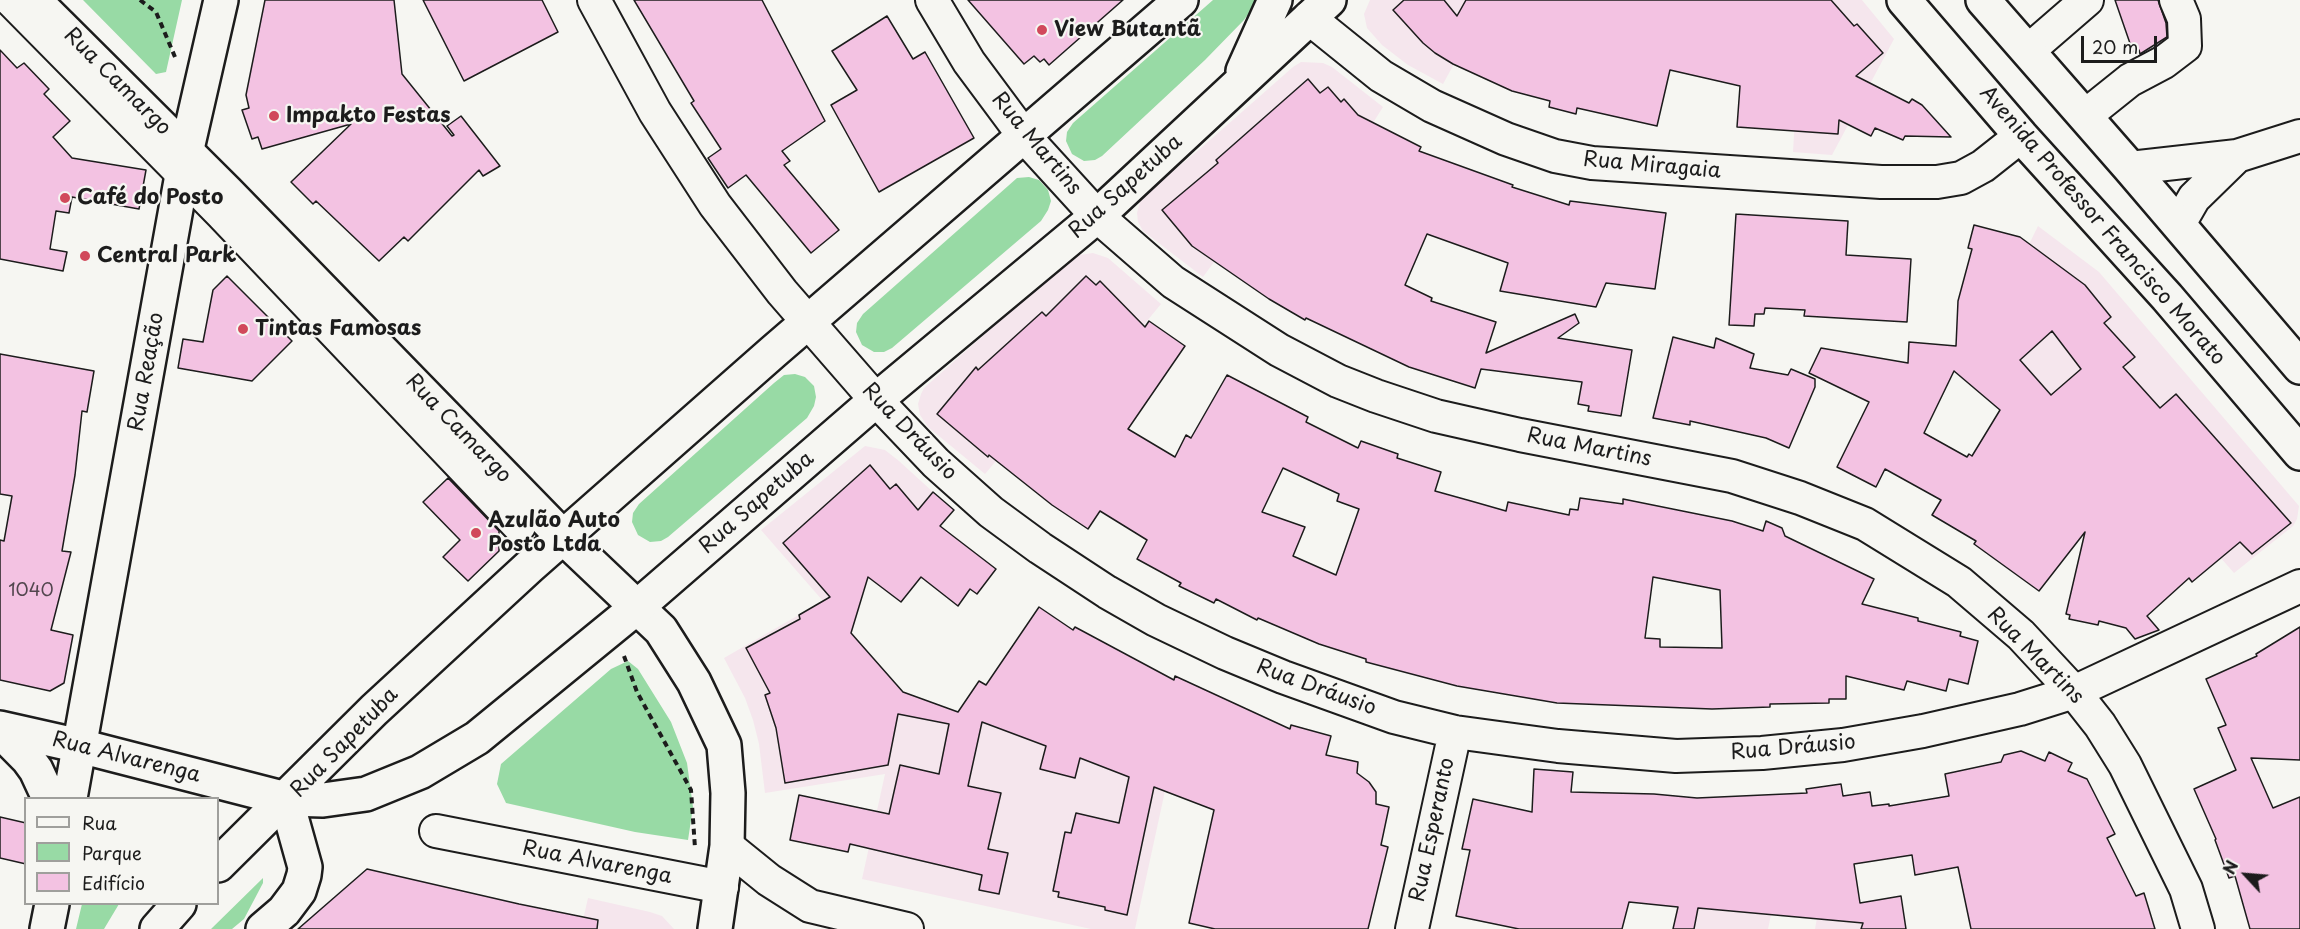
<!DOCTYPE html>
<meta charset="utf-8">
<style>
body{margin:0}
#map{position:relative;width:2300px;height:929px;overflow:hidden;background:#f6f6f2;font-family:"Playpen Sans",sans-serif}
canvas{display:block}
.legend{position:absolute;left:24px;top:797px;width:195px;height:108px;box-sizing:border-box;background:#f6f6f2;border:2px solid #9f9f9c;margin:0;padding:8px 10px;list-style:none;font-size:18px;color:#1c1c1c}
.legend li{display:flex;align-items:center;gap:12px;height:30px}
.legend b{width:30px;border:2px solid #9f9f9c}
.north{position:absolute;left:2216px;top:845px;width:60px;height:60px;-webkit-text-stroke:4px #f6f6f2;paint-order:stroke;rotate:296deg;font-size:16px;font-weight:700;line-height:24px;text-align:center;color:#1c1c1c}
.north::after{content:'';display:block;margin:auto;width:21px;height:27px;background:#1c1c1c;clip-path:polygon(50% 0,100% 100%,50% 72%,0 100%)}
.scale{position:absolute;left:2081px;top:36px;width:76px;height:27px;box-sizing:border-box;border:3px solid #1c1c1c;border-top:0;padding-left:8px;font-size:18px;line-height:21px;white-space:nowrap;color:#1c1c1c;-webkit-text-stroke:4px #f6f6f2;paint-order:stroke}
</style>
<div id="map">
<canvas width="2300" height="929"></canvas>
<ul class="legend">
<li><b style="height:8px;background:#f6f6f2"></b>Rua</li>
<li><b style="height:16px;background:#98daa5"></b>Parque</li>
<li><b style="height:16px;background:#f3c2e2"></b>Edifício</li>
</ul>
<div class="north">N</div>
<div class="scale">20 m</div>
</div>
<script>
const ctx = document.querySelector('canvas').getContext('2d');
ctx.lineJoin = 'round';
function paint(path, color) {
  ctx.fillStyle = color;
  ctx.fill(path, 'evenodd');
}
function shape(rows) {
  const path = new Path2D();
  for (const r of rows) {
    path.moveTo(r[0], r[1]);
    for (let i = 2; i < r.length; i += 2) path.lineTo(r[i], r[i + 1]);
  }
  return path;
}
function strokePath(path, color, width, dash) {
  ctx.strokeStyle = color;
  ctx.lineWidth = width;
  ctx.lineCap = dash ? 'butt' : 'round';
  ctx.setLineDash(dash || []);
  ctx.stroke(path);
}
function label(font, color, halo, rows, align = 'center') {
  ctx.font = font + ' "Playpen Sans",sans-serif';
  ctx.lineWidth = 4.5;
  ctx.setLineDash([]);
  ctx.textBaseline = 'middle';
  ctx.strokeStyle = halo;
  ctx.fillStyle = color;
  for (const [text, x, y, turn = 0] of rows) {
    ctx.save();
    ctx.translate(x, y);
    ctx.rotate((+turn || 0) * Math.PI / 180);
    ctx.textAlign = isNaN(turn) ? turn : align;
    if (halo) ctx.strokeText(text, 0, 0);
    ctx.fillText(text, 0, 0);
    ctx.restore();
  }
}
const built = shape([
 [1370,0,1564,0,1478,20,1443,84,1408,65,1382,45,1367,28,1364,14],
 [1747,0,1862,0,1894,39,1832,155,1793,152,1798,65],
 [1301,62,1323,63,1332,67,1383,107,1330,191,1253,209,1203,277,1143,231,1138,222,1137,213,1140,202,1149,191,1201,148,1293,67],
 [2038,226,2099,272,2299,506,2297,519,2293,526,2234,573,2147,474,2042,445,1963,379],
 [1093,253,1108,258,1161,304,1099,379,1034,416,985,474,928,427,920,415,918,404,921,394,924,388,1073,256],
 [865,446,885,450,899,461,933,492,872,564,852,633,903,692,1165,791,1135,929,1091,929,862,879,885,774,765,793,759,744,753,720,745,698,724,658,823,601,761,530],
 [588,898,650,912,662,916,674,929,581,929],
 [1678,907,1724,911,1771,915,1768,929,1673,929],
 [1817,918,1863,923,1861,929,1815,929]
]);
const green = shape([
 [83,0,182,0,166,72,156,74],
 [1213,0,1258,0,1244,20,1205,60,1102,156,1095,160,1084,161,1072,154,1066,141,1067,132,1073,123],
 [1029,177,1039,180,1048,190,1051,201,1048,210,1041,221,892,348,884,352,874,352,862,345,856,332,857,323,863,314,1008,186,1017,178],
 [795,374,805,377,814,386,816,397,814,406,807,418,668,537,661,541,650,542,638,535,632,522,633,513,639,504,774,383,784,375],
 [628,661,638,669,671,722,687,763,693,807,688,840,635,832,506,803,497,784,501,764,611,669],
 [263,878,263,883,244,919,232,929,211,929],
 [82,904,119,904,104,929,76,929]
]);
const building = shape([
 [265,0,394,0,402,74,452,136,454,135,447,126,461,116,500,166,483,176,479,170,408,241,404,237,379,261,316,201,313,204,291,182,351,124,262,149,258,137,252,139,242,110,249,108,246,95,265,0],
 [423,0,542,0,558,32,464,81,423,0],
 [634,0,762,0,825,121,782,151,790,161,784,165,839,230,811,253,746,175,728,188,708,158,721,149,691,103,694,101,634,0],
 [968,0,1123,0,1049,65,1044,59,1040,62,1034,56,1024,64,968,0],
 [1404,0,1444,0,1457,16,1466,0,1831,0,1854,26,1857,24,1883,53,1856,76,1909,103,1912,99,1922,105,1951,137,1905,136,1903,140,1875,128,1871,136,1839,120,1838,134,1737,127,1740,86,1670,70,1657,126,1577,108,1576,114,1549,107,1550,101,1512,91,1453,64,1435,53,1423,43,1393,10,1404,0],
 [2115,0,2158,0,2166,23,2167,37,2140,54,2139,50,2133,52,2115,0],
 [887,16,913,59,925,52,974,138,879,192,831,105,857,90,832,51,887,16],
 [0,50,17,68,24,63,49,89,44,94,70,121,53,137,72,158,146,170,139,209,72,197,69,213,56,211,50,249,67,252,63,271,0,259,0,50],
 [1308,79,1320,93,1328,87,1341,102,1344,99,1358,115,1421,147,1419,151,1513,185,1512,187,1569,205,1570,201,1666,213,1655,289,1606,283,1596,307,1500,291,1508,263,1427,234,1405,285,1432,298,1431,301,1496,322,1486,353,1575,314,1579,323,1558,338,1632,350,1621,416,1588,411,1589,406,1578,404,1582,382,1481,369,1475,388,1409,367,1306,318,1305,320,1269,299,1192,246,1162,210,1218,163,1216,160,1308,79],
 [1736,214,1848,221,1846,255,1911,259,1907,322,1804,316,1805,310,1765,308,1764,314,1755,314,1754,326,1729,325,1736,214],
 [1974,225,2020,237,2085,285,2111,317,2104,323,2135,357,2123,367,2160,408,2176,394,2291,523,2252,554,2240,542,2192,582,2189,578,2147,616,2159,630,2135,639,2126,628,2099,621,2098,625,2069,619,2070,615,2066,614,2085,532,2039,591,1974,544,1976,541,1932,515,1941,500,1885,469,1876,487,1837,467,1869,402,1809,373,1821,348,1908,363,1909,342,1956,346,1958,301,1972,249,1968,248,1974,225],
 [2052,331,2081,369,2051,395,2020,360,2052,331],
 [1954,371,2000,410,1972,456,1969,454,1967,457,1924,433,1954,371],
 [227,276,292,341,252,381,178,368,183,339,203,342,213,290,227,276],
 [1086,276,1096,285,1100,281,1145,327,1149,321,1185,346,1128,429,1175,457,1186,435,1191,438,1227,375,1308,417,1306,422,1358,448,1361,441,1398,454,1397,458,1441,472,1435,491,1471,501,1506,511,1508,502,1569,515,1570,509,1578,510,1580,498,1623,504,1623,499,1732,521,1763,531,1766,521,1782,528,1785,536,1874,579,1862,604,1918,618,1918,621,1961,632,1960,636,1978,641,1968,684,1949,679,1946,691,1907,681,1904,690,1846,676,1846,699,1829,699,1829,703,1770,704,1770,707,1712,709,1557,703,1457,686,1366,662,1366,659,1319,644,1258,618,1257,620,1216,599,1214,603,1179,586,1181,583,1137,559,1147,540,1100,511,1088,529,1052,505,989,455,988,457,937,414,976,367,978,370,1042,312,1046,316,1086,276],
 [1283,468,1339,494,1337,501,1359,509,1336,575,1293,556,1305,527,1262,512,1283,468],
 [1653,577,1720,590,1722,648,1660,647,1660,639,1645,638,1653,577],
 [1673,337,1714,348,1716,338,1754,354,1750,368,1788,375,1791,369,1815,379,1815,387,1789,448,1766,438,1690,421,1690,425,1653,418,1673,337],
 [0,354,94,371,87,412,82,411,75,475,62,551,71,552,51,630,73,635,64,683,50,691,0,680,0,540,4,541,12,496,0,494,0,354],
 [870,465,890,489,896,484,918,510,933,492,954,510,940,526,996,569,977,594,970,589,958,606,921,577,901,602,868,577,851,633,903,692,958,712,979,681,986,685,1039,607,1073,630,1075,627,1174,680,1175,676,1290,729,1291,725,1331,736,1326,755,1358,762,1357,773,1369,782,1376,792,1376,804,1389,807,1381,845,1388,847,1368,929,1215,929,1189,923,1214,810,1154,787,1127,915,1105,910,1105,907,1058,897,1059,892,1053,891,1065,832,1071,833,1076,813,1119,823,1129,777,1080,758,1075,778,1040,769,1046,746,982,722,968,786,1001,793,988,849,1008,853,999,894,979,890,982,875,850,844,848,852,790,840,799,795,889,814,900,765,939,774,949,724,898,714,888,765,785,783,776,728,765,695,770,693,746,648,800,619,799,615,830,597,783,543,870,465],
 [448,478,499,531,499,551,468,581,443,557,460,540,423,502,448,478],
 [2300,627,2300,760,2251,758,2273,808,2300,797,2300,929,2250,929,2235,876,2229,878,2215,840,2216,839,2194,789,2236,770,2218,728,2226,725,2206,679,2257,656,2256,654,2300,627],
 [2021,751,2045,761,2049,752,2072,763,2068,771,2087,779,2115,834,2107,838,2136,896,2144,893,2155,929,1971,929,1958,867,1915,875,1912,855,1854,864,1860,903,1901,896,1906,929,1861,929,1863,923,1698,908,1694,929,1673,929,1678,907,1629,902,1622,929,1519,929,1456,916,1470,850,1462,849,1473,799,1532,812,1534,769,1573,772,1571,792,1654,794,1697,798,1807,793,1806,789,1841,784,1843,796,1870,792,1872,806,1889,804,1889,806,1949,796,1945,774,2001,762,2004,755,2021,751],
 [0,817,26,823,26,864,0,858,0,817],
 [367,869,519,904,598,920,597,929,298,929,367,869]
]);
const path = shape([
 [140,0,156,12,175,57],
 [624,656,637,692,691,790,695,848]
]);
const minor = shape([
 [11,0,221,213,519,526],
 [594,0,655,112,715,205,782,292,876,400,936,463,991,512,1040,548,1107,592,1156,620,1225,653,1283,677,1394,717,1455,732,1558,746,1676,756,1762,753,1843,745,1923,731,2020,709,2074,692,2300,586],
 [932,0,969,62,1024,136,1097,216,1173,282,1279,350,1338,381,1376,396,1436,416,1520,435,1732,476,1800,498,1865,524,1959,582,2021,635,2074,692,2100,725,2125,765,2186,889,2198,929],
 [1309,18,1381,76,1432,106,1506,139,1555,156,1592,163,1881,182,1937,182,1961,178,1983,166,2021,136],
 [2028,51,2087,0],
 [2085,116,2130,80,2164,62,2185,46,2184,19,2176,0],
 [2130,168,2237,156,2300,136],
 [2179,224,2194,198,2237,156],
 [436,831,722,887],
 [727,846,769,880,810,906,907,929],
 [1412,929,1455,732]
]);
const major = shape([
 [34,0,227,192,563,537,661,630,694,682,724,745,728,793,727,846,715,929],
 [0,728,80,746,286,799,305,867,304,875,299,891,284,911,263,929]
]);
const highway = shape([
 [1904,0,2021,136,2167,297,2300,453],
 [1983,0,2130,168,2300,367],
 [1243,71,1275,0],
 [0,731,28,759,36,770,49,798],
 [70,798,186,153,221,0],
 [286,799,323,800,366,794,420,772,477,738,636,608,876,400,1097,216,1329,0],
 [218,865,374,710,529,567,773,352,1181,0],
 [47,929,52,904],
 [157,929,179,904]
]);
const markers = [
 [1042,30,6,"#d1495b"],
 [274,116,6,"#d1495b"],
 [65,198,6,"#d1495b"],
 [85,256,6,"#d1495b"],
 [243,329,6,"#d1495b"],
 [476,533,6,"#d1495b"]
];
const numberNames = [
 ["1040",31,591]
];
const poiNames = [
 ["View Butantã",1054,30],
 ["Impakto Festas",286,116],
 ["Café do Posto",77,198],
 ["Central Park",97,256],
 ["Tintas Famosas",255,329],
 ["Azulão Auto",488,521],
 ["Posto Ltda",488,545]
];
const streetNames = [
 ["Rua Camargo",117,82,45],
 ["Rua Martins",1036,144,50],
 ["Rua Miragaia",1652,166,5],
 ["Rua Sapetuba",1126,187,-42],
 ["Avenida Professor Francisco Morato",2102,226,49],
 ["Rua Reação",147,372,-80],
 ["Rua Camargo",458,429,46],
 ["Rua Dráusio",909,432,46],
 ["Rua Martins",1589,448,11],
 ["Rua Sapetuba",757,503,-41],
 ["Rua Martins",2035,656,45],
 ["Rua Dráusio",1316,688,20],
 ["Rua Sapetuba",345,743,-46],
 ["Rua Dráusio",1793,748,-5],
 ["Rua Alvarenga",126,758,14],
 ["Rua Esperanto",1433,830,-78],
 ["Rua Alvarenga",597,863,11]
];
paint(built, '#f5e6ed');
paint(green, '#98daa5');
paint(building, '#f3c2e2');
strokePath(building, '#1c1c1c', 1.5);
strokePath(minor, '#1c1c1c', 36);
strokePath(major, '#1c1c1c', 38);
strokePath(highway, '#1c1c1c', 38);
strokePath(path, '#1c1c1c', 4, [6, 4.5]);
strokePath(minor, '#f6f6f2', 32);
strokePath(major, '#f6f6f2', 33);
strokePath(highway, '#f6f6f2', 33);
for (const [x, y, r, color] of markers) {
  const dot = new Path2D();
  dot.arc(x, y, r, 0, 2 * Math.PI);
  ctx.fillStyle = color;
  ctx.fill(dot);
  strokePath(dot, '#f6f6f2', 2);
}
label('18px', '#52464e', null, numberNames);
label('bold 21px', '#1c1c1c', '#f6f6f2', poiNames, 'left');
label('21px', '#1c1c1c', '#f6f6f2', streetNames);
</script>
